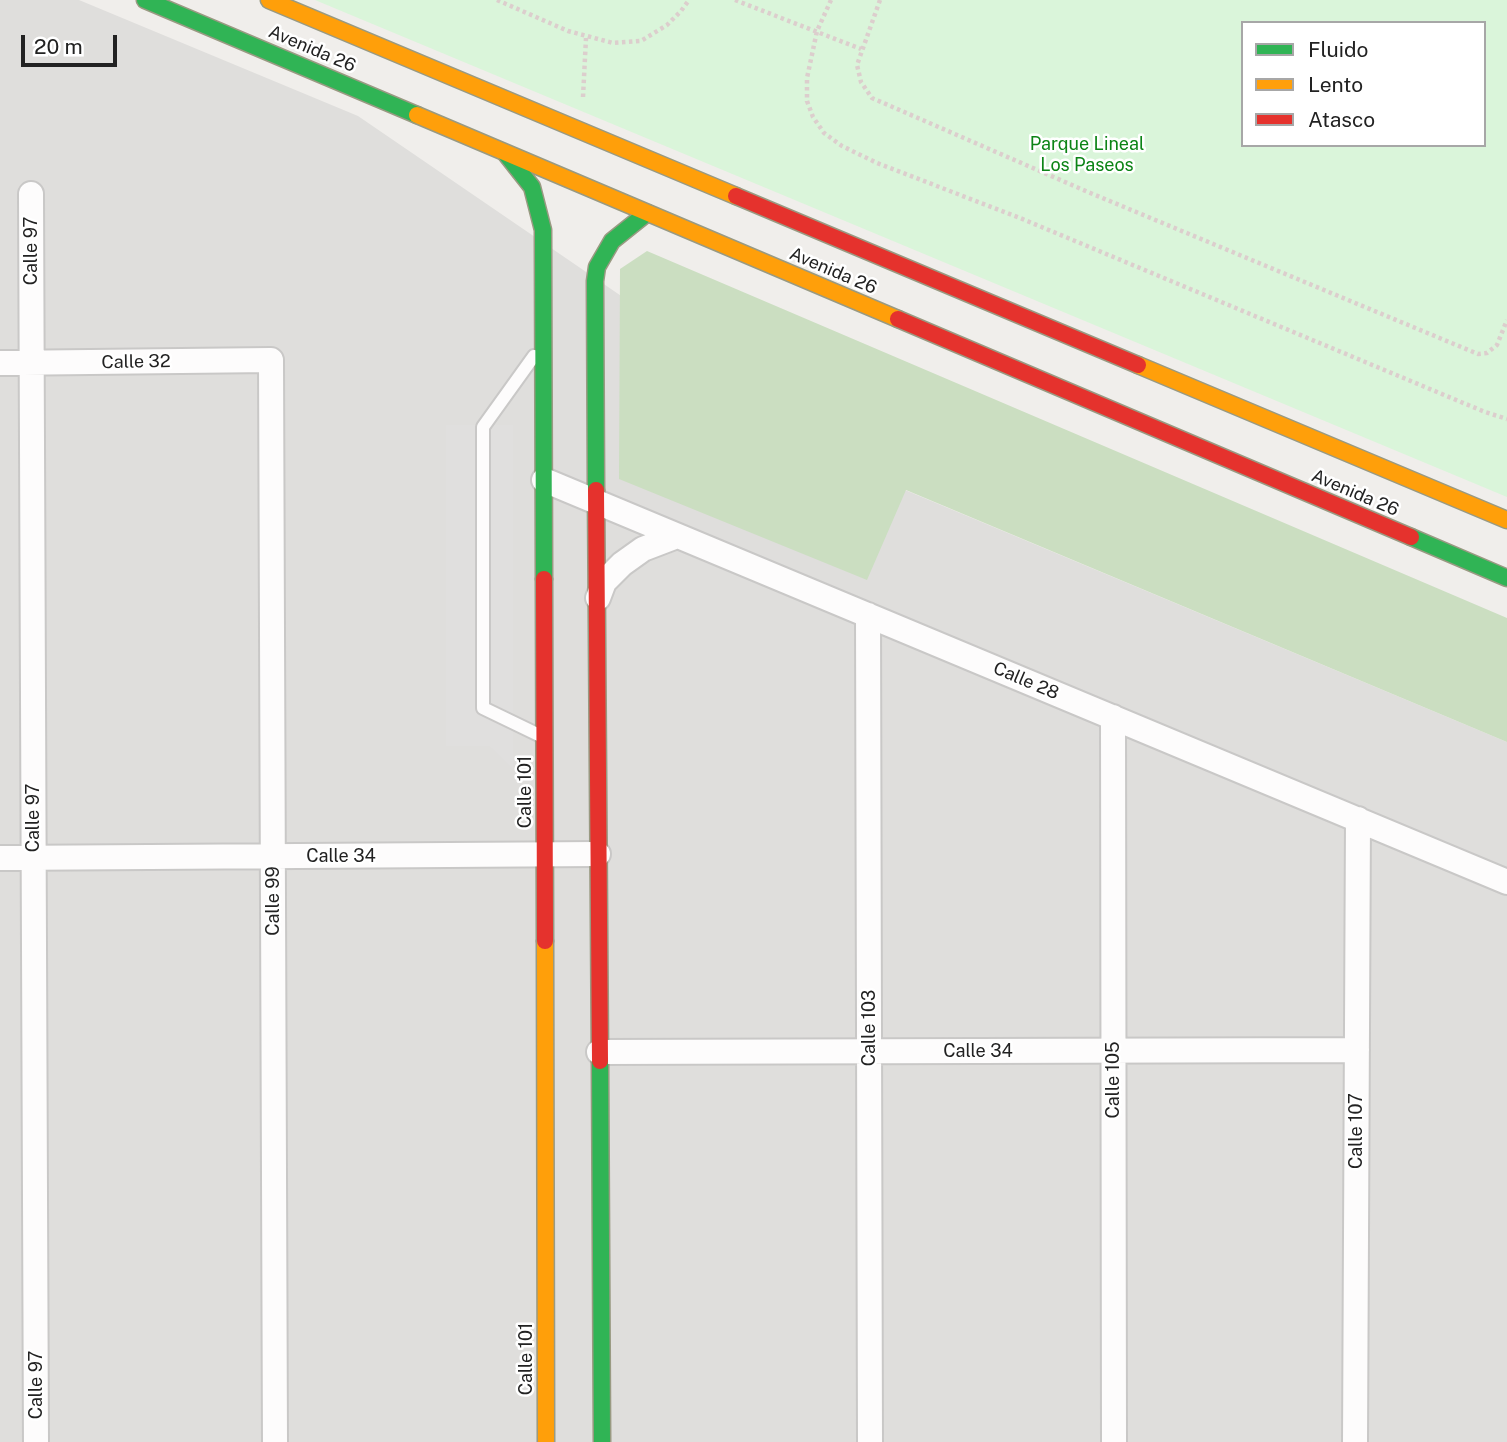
<!DOCTYPE html>
<style>
body{margin:0}
#map{position:relative;width:1507px;height:1442px;overflow:hidden;background:#f0eeeb;font-family:"Public Sans",sans-serif}
canvas{display:block}
.legend{position:absolute;left:1241px;top:21px;width:245px;height:126px;box-sizing:border-box;background:#fff;border:2px solid #a7a7a7;margin:0;padding:9px 12px;list-style:none;font-size:21px;color:#222}
.legend li{display:flex;align-items:center;gap:14px;height:35px}
.legend b{width:35px;border:2px solid #a7a7a7}
.scale{position:absolute;left:21px;top:35px;width:96px;height:32px;box-sizing:border-box;border:4px solid #222;border-top:0;padding-left:9px;font-size:21px;line-height:24px;white-space:nowrap;color:#222;-webkit-text-stroke:5px #fff;paint-order:stroke}
</style>
<div id="map">
<canvas width="1507" height="1442"></canvas>
<ul class="legend">
<li><b style="height:9px;background:#30b455"></b>Fluido</li>
<li><b style="height:9px;background:#ff9f0a"></b>Lento</li>
<li><b style="height:9px;background:#e5322d"></b>Atasco</li>
</ul>
<div class="scale">20 m</div>
</div>
<script>
const ctx = document.querySelector('canvas').getContext('2d');
ctx.lineJoin = 'round';
function paint(path, color) {
  ctx.fillStyle = color;
  ctx.fill(path, 'evenodd');
}
function shape(rows) {
  const path = new Path2D();
  for (const r of rows) {
    path.moveTo(r[0], r[1]);
    for (let i = 2; i < r.length; i += 2) path.lineTo(r[i], r[i + 1]);
  }
  return path;
}
function strokePath(path, color, width, dash) {
  ctx.strokeStyle = color;
  ctx.lineWidth = width;
  ctx.lineCap = dash ? 'butt' : 'round';
  ctx.setLineDash(dash || []);
  ctx.stroke(path);
}
function label(font, color, halo, rows, align = 'center') {
  ctx.font = font + ' "Public Sans",sans-serif';
  ctx.lineWidth = 5;
  ctx.setLineDash([]);
  ctx.textBaseline = 'middle';
  ctx.strokeStyle = halo;
  ctx.fillStyle = color;
  for (const [text, x, y, turn = 0] of rows) {
    ctx.save();
    ctx.translate(x, y);
    ctx.rotate((+turn || 0) * Math.PI / 180);
    ctx.textAlign = isNaN(turn) ? turn : align;
    if (halo) ctx.strokeText(text, 0, 0);
    ctx.fillText(text, 0, 0);
    ctx.restore();
  }
}
const residential = shape([
 [0,0,79,0,358,116,905,490,1507,742,1507,1442,0,1442]
]);
const forest = shape([
 [647,251,1507,618,1507,742,906,490,867,580,619,479,620,269]
]);
const park = shape([
 [315,0,1507,0,1507,497],
 [1243,23,1484,23,1484,145,1243,145]
]);
const parking = shape([
 [446,425,513,425,513,769,489,746,446,746]
]);
const path = shape([
 [497,0,568,31,613,43,641,41,667,25,681,11,689,0],
 [735,0,861,49],
 [831,0,817,31,807,78,807,101,813,117,824,133,842,146,877,163,1020,218,1485,412,1507,419],
 [880,0,857,65,861,82,872,98,1088,192,1478,354,1487,353,1497,345,1507,320],
 [583,97,586,38]
]);
const lane = shape([
 [534,356,483,427,483,708,541,736]
]);
const street = shape([
 [31,194,36,1442],
 [0,363,271,360,275,1442],
 [544,480,1507,882],
 [598,598,604,582,622,564,643,549,677,536],
 [868,615,870,1442],
 [1113,717,1114,1442],
 [0,858,598,854],
 [599,1052,1357,1050],
 [1355,1442,1358,819]
]);
const fast = shape([
 [145,0,417,115],
 [506,154,532,187,543,230,544,579],
 [596,490,595,281,597,267,612,241,647,213],
 [1411,537,1507,578],
 [600,1061,602,1442]
]);
const slow = shape([
 [269,0,736,196],
 [417,115,898,319],
 [1138,365,1507,520],
 [545,941,546,1442]
]);
const jam = shape([
 [736,196,1138,365],
 [898,319,1411,537],
 [596,490,600,1061],
 [544,579,545,941]
]);
const streetNames = [
 ["Avenida 26",312,49,23],
 ["Calle 97",31,251,-90],
 ["Avenida 26",833,271,23],
 ["Calle 32",136,362,-1],
 ["Avenida 26",1355,493,23],
 ["Calle 28",1026,681,23],
 ["Calle 101",525,792,-90],
 ["Calle 97",33,818,-90],
 ["Calle 34",341,856],
 ["Calle 99",273,901,-90],
 ["Calle 103",869,1028,-90],
 ["Calle 34",978,1051],
 ["Calle 105",1113,1080,-90],
 ["Calle 107",1356,1131,-90],
 ["Calle 101",526,1359,-90],
 ["Calle 97",36,1385,-90]
];
const parkNames = [
 ["Parque Lineal",1087,144],
 ["Los Paseos",1087,165]
];
paint(residential, '#dfdedc');
paint(forest, '#cbdec1');
paint(park, '#daf5da');
paint(parking, '#e0dfde');
strokePath(lane, '#c9c8c7', 16);
strokePath(street, '#c9c8c7', 28);
strokePath(fast, '#999a82', 19);
strokePath(slow, '#999a82', 19);
strokePath(jam, '#999a82', 19);
strokePath(path, '#dccecd', 4.5, [3.5, 3.5]);
strokePath(lane, '#fdfcfc', 12);
strokePath(street, '#fdfcfc', 24);
strokePath(fast, '#30b455', 16);
strokePath(slow, '#ff9f0a', 16);
strokePath(jam, '#e5322d', 16);
label('18px', '#222', '#fff', streetNames);
label('18px', '#0c8416', '#fff', parkNames);
</script>
